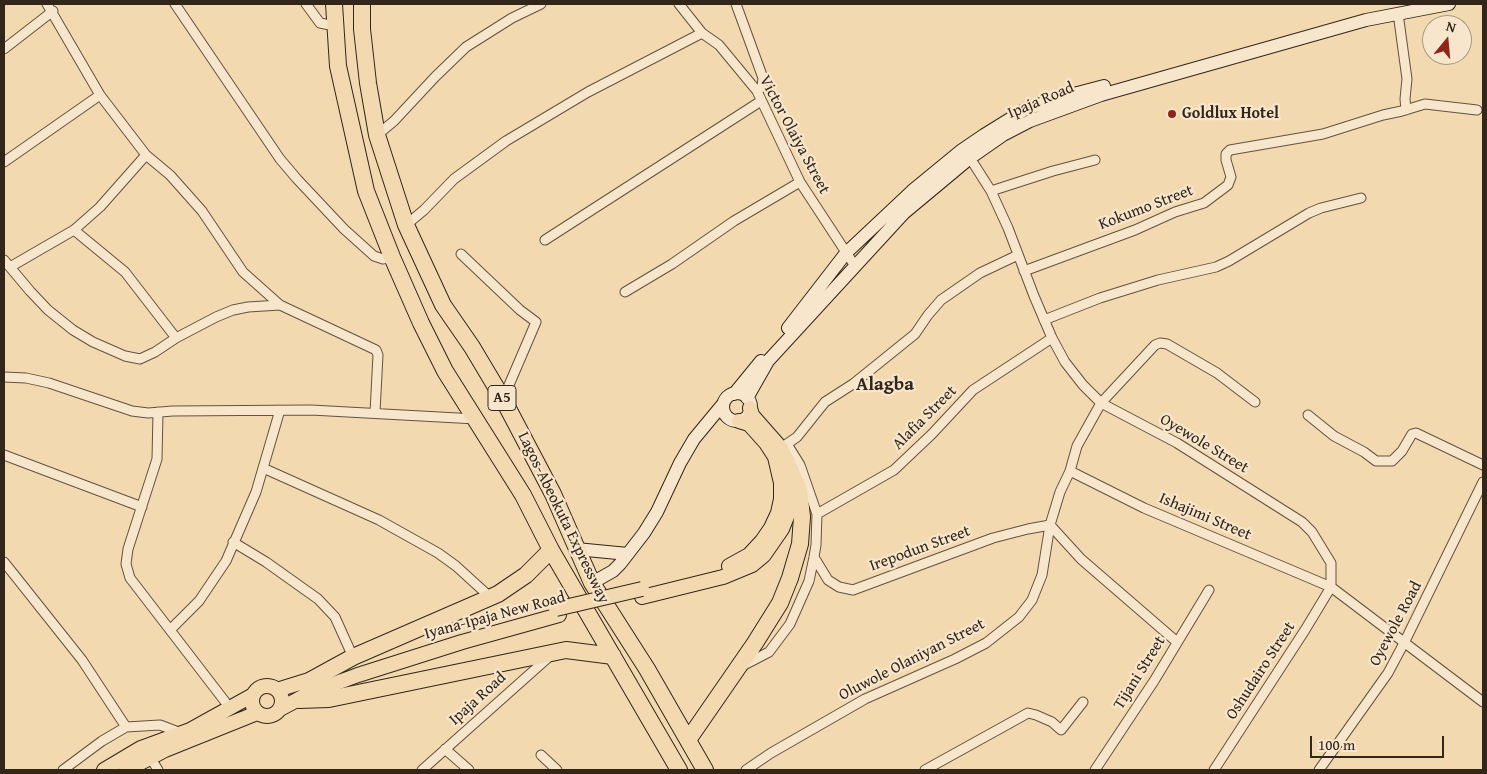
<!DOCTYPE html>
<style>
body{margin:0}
#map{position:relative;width:1487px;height:774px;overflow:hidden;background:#f3d9af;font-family:"Gentium Book Plus",serif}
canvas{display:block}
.frame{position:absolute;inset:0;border:5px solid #32251a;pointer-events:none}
.north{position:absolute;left:1422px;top:15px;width:50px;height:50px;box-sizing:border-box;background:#f7e6cb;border:1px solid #a89984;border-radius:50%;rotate:17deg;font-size:14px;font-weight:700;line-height:20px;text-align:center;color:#32251a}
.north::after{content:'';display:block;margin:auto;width:18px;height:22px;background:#8f2418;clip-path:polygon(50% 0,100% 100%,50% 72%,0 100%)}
.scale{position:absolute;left:1310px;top:736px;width:134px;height:22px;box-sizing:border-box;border:2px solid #32251a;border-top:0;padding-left:6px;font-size:15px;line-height:18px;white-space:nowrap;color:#32251a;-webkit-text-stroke:4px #f7e6cb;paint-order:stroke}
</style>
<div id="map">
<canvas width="1487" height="774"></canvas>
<div class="frame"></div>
<div class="north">N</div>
<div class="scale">100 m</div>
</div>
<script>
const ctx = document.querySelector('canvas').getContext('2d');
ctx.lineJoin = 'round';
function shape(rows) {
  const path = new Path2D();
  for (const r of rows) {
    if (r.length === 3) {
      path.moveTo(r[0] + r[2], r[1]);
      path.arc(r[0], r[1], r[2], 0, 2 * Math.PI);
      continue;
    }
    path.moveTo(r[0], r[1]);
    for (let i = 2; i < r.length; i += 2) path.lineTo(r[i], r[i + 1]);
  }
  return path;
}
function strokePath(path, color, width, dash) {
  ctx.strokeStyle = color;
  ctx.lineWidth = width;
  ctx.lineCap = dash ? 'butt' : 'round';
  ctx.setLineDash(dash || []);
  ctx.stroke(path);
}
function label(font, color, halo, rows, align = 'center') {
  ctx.font = font + ' "Gentium Book Plus",serif';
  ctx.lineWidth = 4.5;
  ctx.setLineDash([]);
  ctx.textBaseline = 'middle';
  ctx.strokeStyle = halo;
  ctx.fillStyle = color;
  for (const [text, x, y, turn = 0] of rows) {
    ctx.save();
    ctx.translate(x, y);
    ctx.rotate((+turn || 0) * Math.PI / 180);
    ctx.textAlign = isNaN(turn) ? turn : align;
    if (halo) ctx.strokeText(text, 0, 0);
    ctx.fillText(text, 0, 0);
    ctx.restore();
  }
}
const street = shape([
 [47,4,100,95,146,155,170,175,202,211,243,272,280,305],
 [175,4,280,159,297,179,344,229,374,256,383,259,392,257],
 [306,4,320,23,335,26],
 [679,4,702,33,719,45,757,91,800,182,855,266],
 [736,4,763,78,762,87,757,91],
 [1398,13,1407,79,1405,99,1406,110],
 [4,49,53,11],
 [377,135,394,121,435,77,466,47,512,18,541,4],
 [970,158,991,191,1008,228,1034,296,1052,338,1065,362,1083,385,1101,403,1177,443,1302,522,1312,532,1331,563,1331,587,1483,702],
 [4,162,100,95],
 [991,191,1053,171,1095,160],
 [406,225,424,210,454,179,506,141,588,92,702,33],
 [74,230,125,272,176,338],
 [545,240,761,101],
 [461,254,520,310,536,322,503,399],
 [4,260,30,291,48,310,73,330,93,342,125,356,140,359,155,352,176,338,216,317,233,310,248,307,280,305,376,350,378,355,375,412],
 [10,267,74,230,100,207,146,155],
 [1024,271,1135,230,1175,212,1204,203,1228,185,1231,177,1226,160,1226,154,1230,150,1323,134,1383,115,1402,111,1425,104,1477,110],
 [625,292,672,264,734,221,800,182],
 [1044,320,1100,298,1158,280,1216,267,1229,261,1309,213,1321,208,1361,198],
 [4,377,26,378,49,383,132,411,148,413,173,411,311,410,476,419],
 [158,412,157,459,128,549,126,564,130,578,230,708],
 [1308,415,1334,436,1364,452,1376,461,1392,461,1402,451,1412,434,1416,433,1483,465],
 [781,448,797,437,825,402,853,384,915,334,928,315,941,300,980,273,1018,255],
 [4,455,142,507],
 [263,468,379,520,438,553,456,566,490,597],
 [1070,471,1144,508,1331,587,1305,630,1214,770],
 [817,514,894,470,932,434,973,390,1052,338],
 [233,542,266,562,318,599,335,617,353,657],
 [814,557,828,580,839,587,853,590,993,538,1028,529,1050,525,1081,559,1177,642],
 [4,562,82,660,126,727],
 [170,630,199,601,226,561,256,492,280,410],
 [744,665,769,652,790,624,809,581,814,557,816,545,817,514,800,465,787,444],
 [445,749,469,770],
 [541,755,557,770],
 [150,757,158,770],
 [63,770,102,741,126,727,160,725,181,733],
 [422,770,550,656],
 [746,770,771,753,865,699,955,659,986,643,1019,617,1032,600,1042,575,1050,525,1060,492,1070,471,1077,446,1101,403,1155,345,1160,343,1167,344,1217,373,1255,402],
 [925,770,1028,713,1036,715,1052,722,1061,730,1083,702],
 [1095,770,1154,681,1209,590],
 [1319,770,1388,673,1404,643,1483,482]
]);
const secondary = shape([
 [788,328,846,253,912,191,962,150,984,135,1026,109,1066,96,1104,86],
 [737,407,14],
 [734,394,761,361],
 [747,398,768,361,904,213,970,158,1003,135,1030,121,1101,95,1366,20,1449,4],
 [576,549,628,554],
 [592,583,613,571,620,564,644,533,657,512,680,463,694,439,723,404]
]);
const primary = shape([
 [729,566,749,555,762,541,771,528,778,513,781,499,781,483,775,457,766,443,749,424,739,421],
 [642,597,723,577,752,565,764,555,782,529,788,514,791,489,786,460,781,448,752,415,750,408],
 [267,701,15],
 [277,690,322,676],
 [280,709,312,692,358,675,462,642,559,615],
 [104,770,141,748,190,730,253,695],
 [127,770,165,750,257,713]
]);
const highway = shape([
 [334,4,338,66,366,191,392,257,421,323,445,371,523,495,551,550,679,770],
 [362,4,362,29,368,83,377,135,406,225,443,305,472,347,503,399,553,494,592,583,647,669,705,770],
 [311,680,353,657,498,594,526,575,551,550],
 [299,700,329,699,566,650,613,656],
 [688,740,755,643,780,603,790,578,800,544,802,517,799,490,786,460]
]);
const primaryBridge = shape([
 [556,609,642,589]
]);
const markers = [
 [1172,114,5,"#8f2418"]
];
const shields = [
 [502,398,28]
];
const shieldNames = [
 ["A5",502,398]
];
const streetNames = [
 ["Ipaja Road",1041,101,-23],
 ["Victor Olaiya Street",794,135,62],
 ["Kokumo Street",1146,208,-21],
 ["Alafia Street",925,418,-45],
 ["Oyewole Street",1204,444,31],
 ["Ishajimi Street",1205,517,23],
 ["Lagos-Abeokuta Expressway",563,518,64],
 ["Irepodun Street",920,549,-20],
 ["Iyana-Ipaja New Road",495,616,-15],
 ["Oyewole Road",1396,624,-62],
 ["Oluwole Olaniyan Street",912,660,-27],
 ["Oshudairo Street",1261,671,-57],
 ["Tijani Street",1140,673,-58],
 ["Ipaja Road",478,699,-42]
];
const poiNames = [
 ["Goldlux Hotel",1182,114]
];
const quarterNames = [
 ["Alagba",885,385]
];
strokePath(street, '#62523f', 11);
strokePath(secondary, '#32251a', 14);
strokePath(primary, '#32251a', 16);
strokePath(highway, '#32251a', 18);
strokePath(street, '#f7e6cb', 9);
strokePath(secondary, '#f7e6cb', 12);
strokePath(primary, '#f3d9af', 14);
strokePath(highway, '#f3d9af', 16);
strokePath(primaryBridge, '#32251a', 16, []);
strokePath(primaryBridge, '#f3d9af', 14);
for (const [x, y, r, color] of markers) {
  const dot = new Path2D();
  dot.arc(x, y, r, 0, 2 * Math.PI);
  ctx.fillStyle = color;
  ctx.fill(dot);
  strokePath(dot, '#f7e6cb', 2);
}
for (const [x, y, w] of shields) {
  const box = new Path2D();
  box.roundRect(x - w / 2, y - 12.5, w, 25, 4);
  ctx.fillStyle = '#f7e6cb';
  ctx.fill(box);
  strokePath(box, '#32251a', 1);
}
label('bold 15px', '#32251a', null, shieldNames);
label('16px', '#32251a', '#f7e6cb', streetNames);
label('bold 16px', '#32251a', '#f7e6cb', poiNames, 'left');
label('bold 19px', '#32251a', '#f7e6cb', quarterNames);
</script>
